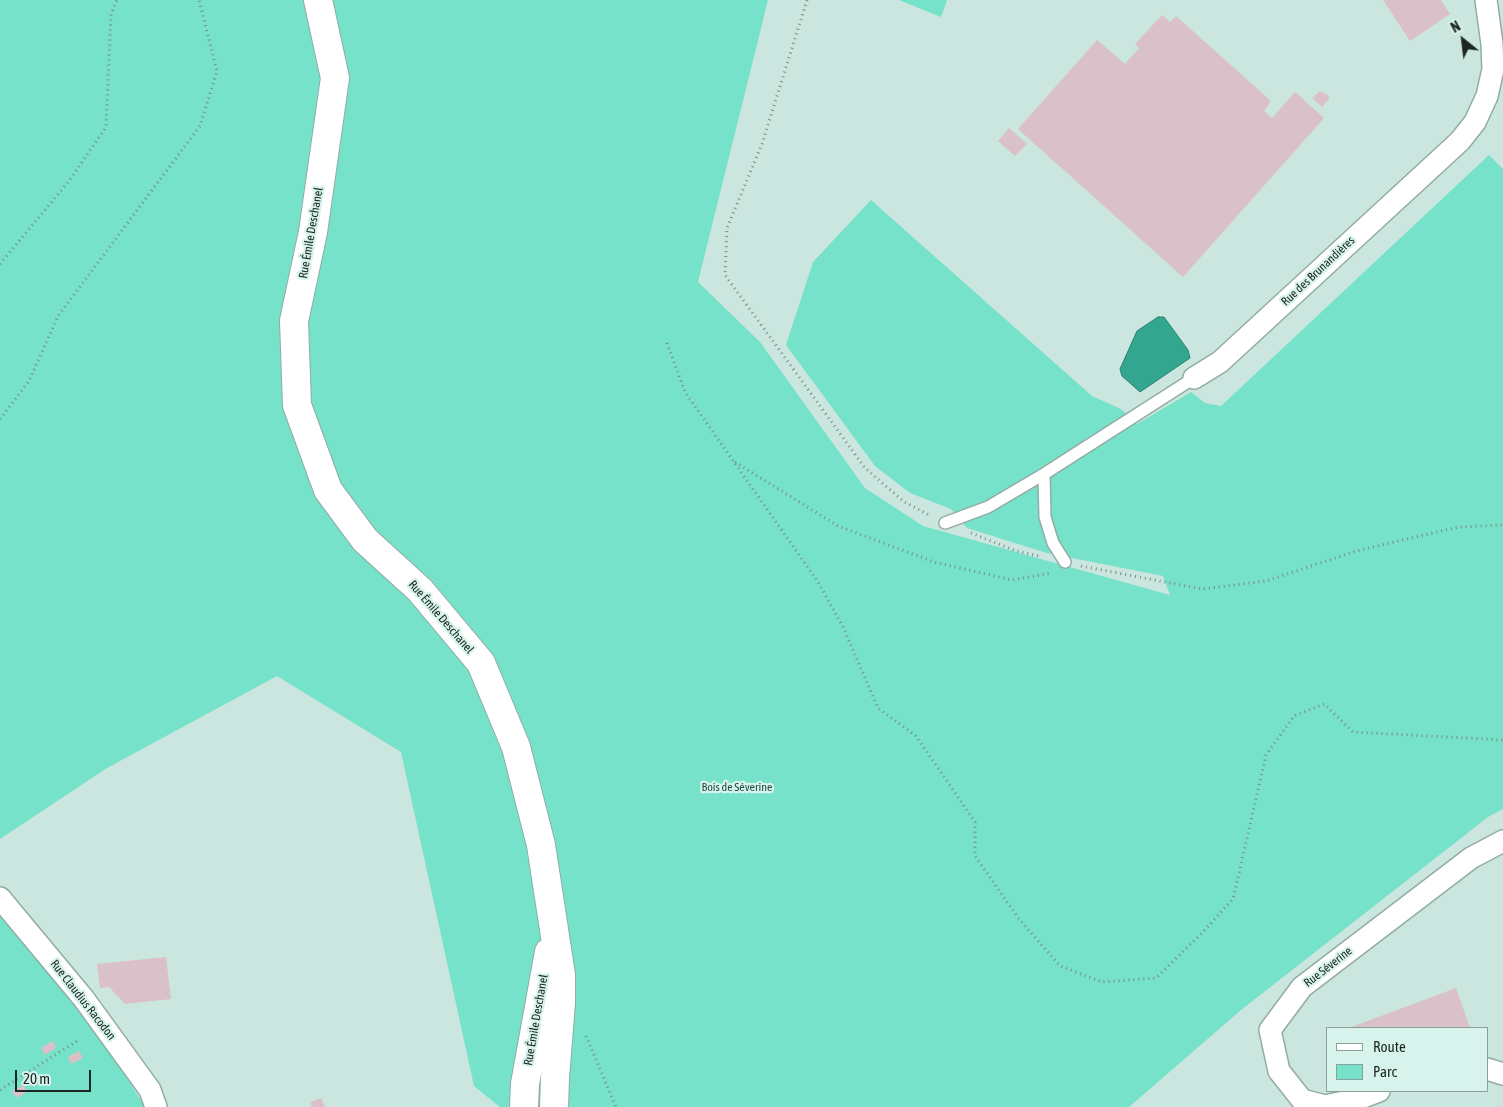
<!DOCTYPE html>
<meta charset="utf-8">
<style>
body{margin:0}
#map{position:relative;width:1503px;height:1107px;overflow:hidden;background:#cae6de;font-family:"Asap Condensed",sans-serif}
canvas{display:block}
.legend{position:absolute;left:1326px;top:1027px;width:162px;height:65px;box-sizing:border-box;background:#d7f3eb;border:1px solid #8ca19b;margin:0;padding:6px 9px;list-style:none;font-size:15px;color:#1c2623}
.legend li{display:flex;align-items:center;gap:10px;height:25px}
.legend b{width:25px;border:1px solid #8ca19b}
.north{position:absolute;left:1438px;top:15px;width:50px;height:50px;-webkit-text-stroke:4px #d7f3eb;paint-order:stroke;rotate:331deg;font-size:14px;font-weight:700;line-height:20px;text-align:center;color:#1c2623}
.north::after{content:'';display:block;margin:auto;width:18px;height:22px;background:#1c2623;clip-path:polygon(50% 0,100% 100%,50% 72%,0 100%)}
.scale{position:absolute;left:15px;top:1070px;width:76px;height:22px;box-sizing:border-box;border:2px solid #1c2623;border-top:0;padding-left:6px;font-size:15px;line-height:18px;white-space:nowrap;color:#1c2623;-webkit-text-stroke:4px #d7f3eb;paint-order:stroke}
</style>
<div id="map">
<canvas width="1503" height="1107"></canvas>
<ul class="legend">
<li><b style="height:6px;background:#fff"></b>Route</li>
<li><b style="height:14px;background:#76e2ca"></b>Parc</li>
</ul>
<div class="north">N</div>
<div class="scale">20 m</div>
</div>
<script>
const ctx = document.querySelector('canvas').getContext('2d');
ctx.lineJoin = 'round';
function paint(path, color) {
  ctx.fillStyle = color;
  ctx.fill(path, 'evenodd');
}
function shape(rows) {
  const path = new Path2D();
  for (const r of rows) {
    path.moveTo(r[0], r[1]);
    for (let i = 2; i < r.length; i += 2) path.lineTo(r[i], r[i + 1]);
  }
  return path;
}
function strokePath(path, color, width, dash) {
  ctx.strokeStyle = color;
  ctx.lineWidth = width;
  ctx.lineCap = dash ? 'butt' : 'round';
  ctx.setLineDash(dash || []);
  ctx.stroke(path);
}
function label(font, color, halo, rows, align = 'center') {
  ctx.font = font + ' "Asap Condensed",sans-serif';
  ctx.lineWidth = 4.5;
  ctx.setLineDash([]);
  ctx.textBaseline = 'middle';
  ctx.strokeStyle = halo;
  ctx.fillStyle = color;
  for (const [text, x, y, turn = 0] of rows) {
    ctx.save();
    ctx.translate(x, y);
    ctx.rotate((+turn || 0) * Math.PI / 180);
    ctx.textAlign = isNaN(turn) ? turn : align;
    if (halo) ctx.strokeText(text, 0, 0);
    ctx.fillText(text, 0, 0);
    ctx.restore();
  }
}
const green = shape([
 [0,0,768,0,698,282,760,342,865,488,923,526,1170,595,1163,576,1047,553,967,528,951,509,910,493,875,466,786,345,813,262,871,200,1092,396,1121,409,1137,424,1191,392,1205,403,1221,406,1489,155,1503,169,1503,809,1488,817,1241,1010,1129,1107,500,1107,474,1086,401,752,277,676,107,768,0,839],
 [899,0,947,0,941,17],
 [0,914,96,1028,145,1107,0,1107]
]);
const water = shape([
 [1158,317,1164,317,1188,350,1190,358,1140,392,1122,376,1120,369,1137,331,1158,317]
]);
const building = shape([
 [1383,0,1441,0,1450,14,1410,41],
 [1162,15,1170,22,1176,16,1271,101,1264,111,1272,118,1295,92,1324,118,1183,277,1018,129,1097,40,1125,64,1139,48,1135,44],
 [1320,91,1328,95,1329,99,1322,107,1312,98],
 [1009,128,1027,144,1015,156,998,141],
 [166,957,171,999,125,1004,109,987,100,988,97,964],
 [1456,988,1470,1028,1349,1028],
 [53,1041,56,1048,45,1055,41,1048],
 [79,1051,83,1058,71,1064,68,1057],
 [24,1085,27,1092,16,1098,12,1091],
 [321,1098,325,1107,312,1107,310,1102]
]);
const path = shape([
 [807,0,762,144,727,228,725,275,865,468,903,501,929,515],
 [0,264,69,181,106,127,111,14,117,0],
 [667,343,685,392,818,582,843,627,878,708,916,736,975,822,975,856,1019,919,1060,966,1102,982,1156,978,1202,933,1233,899,1266,755,1294,716,1324,704,1353,732,1503,740],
 [0,419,29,381,58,316,200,126,217,71,199,0],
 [735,462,838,526,934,562,1012,580,1052,573],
 [971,533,1016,551,1039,556],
 [1081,566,1202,589,1266,581,1356,551,1458,527,1503,525],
 [586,1036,616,1107],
 [0,1090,77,1041]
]);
const lane = shape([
 [1044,474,1045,517,1053,543,1065,562],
 [945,523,988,507,1044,474,1194,378]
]);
const street = shape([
 [1194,378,1220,362,1460,141,1475,122,1487,96,1493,69,1492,44,1486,0],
 [0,898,84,999,150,1090,156,1107],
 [1487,1069,1503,1074],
 [1379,1091,1358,1099,1325,1106,1302,1100,1279,1071,1270,1030,1302,987,1471,858,1503,841]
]);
const secondary = shape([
 [318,0,335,78,313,232,294,321,297,405,328,490,365,540,420,590,481,663,516,747,541,845,561,975,561,1003,555,1078,554,1107],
 [524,1107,525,1084,549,952]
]);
const streetNames = [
 ["Rue Émile Deschanel",311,233,-80],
 ["Rue des Brunandières",1318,271,-43],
 ["Rue Émile Deschanel",441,617,49],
 ["Rue Séverine",1328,967,-38],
 ["Rue Claudius Racodon",83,1000,52],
 ["Rue Émile Deschanel",536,1020,-80]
];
const parkNames = [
 ["Bois de Séverine",737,787]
];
paint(green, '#76e2ca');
paint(water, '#33a690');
strokePath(water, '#2c806f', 1);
paint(building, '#dac0c8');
strokePath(lane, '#92aca5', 14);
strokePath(street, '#92aca5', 24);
strokePath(secondary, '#92aca5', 30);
strokePath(path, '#798c86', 3, [1, 4]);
strokePath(lane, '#fff', 11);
strokePath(street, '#fff', 21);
strokePath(secondary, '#fff', 28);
label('12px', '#1c2623', '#d7f3eb', streetNames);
label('12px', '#1d4c42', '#d7f3eb', parkNames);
</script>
